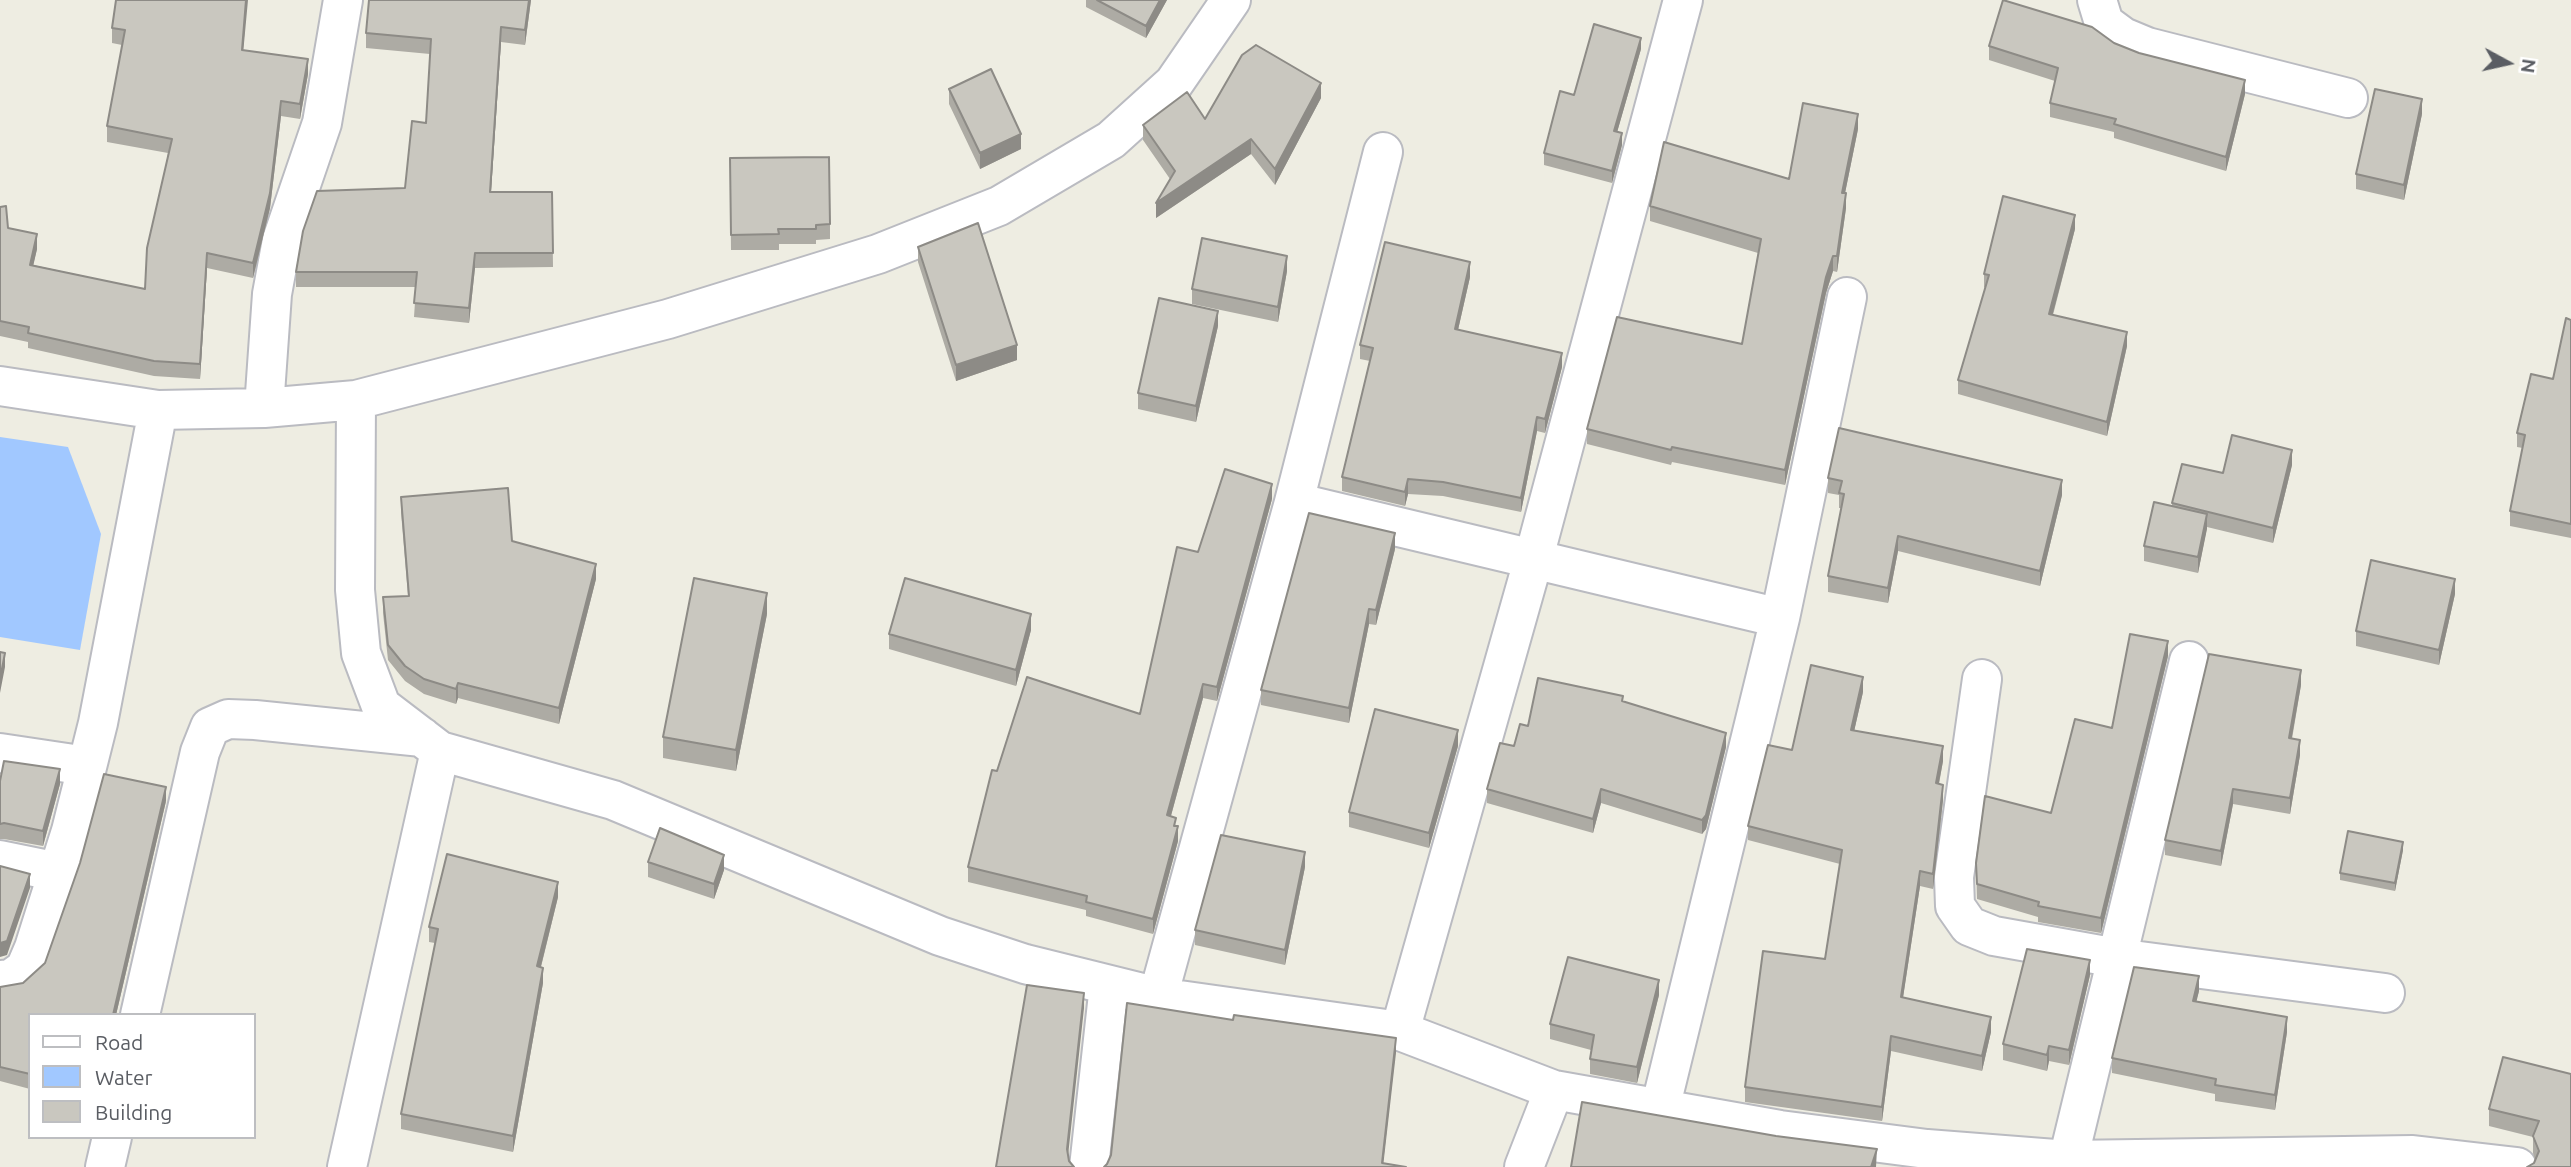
<!DOCTYPE html>
<style>
body{margin:0}
#map{position:relative;width:2571px;height:1167px;overflow:hidden;background:#eeede2;font-family:Ubuntu,sans-serif}
canvas{display:block}
.legend{position:absolute;left:28px;top:1013px;width:228px;height:126px;box-sizing:border-box;background:#fff;border:2px solid #bdbec1;margin:0;padding:9px 12px;list-style:none;font-size:21px;color:#5a5d63}
.legend li{display:flex;align-items:center;gap:14px;height:35px}
.legend b{width:35px;border:2px solid #bdbec1}
.north{position:absolute;left:2473px;top:28px;width:70px;height:70px;-webkit-text-stroke:5px #fff;paint-order:stroke;rotate:98deg;font-size:19px;font-weight:700;line-height:28px;text-align:center;color:#5a5d63}
.north::after{content:'';display:block;margin:auto;width:24px;height:32px;background:#5a5d63;clip-path:polygon(50% 0,100% 100%,50% 72%,0 100%)}
</style>
<div id="map">
<canvas width="2571" height="1167"></canvas>
<ul class="legend">
<li><b style="height:9px;background:#fff"></b>Road</li>
<li><b style="height:19px;background:#a1c8ff"></b>Water</li>
<li><b style="height:19px;background:#c9c7bf"></b>Building</li>
</ul>
<div class="north">N</div>
</div>
<script>
const ctx = document.querySelector('canvas').getContext('2d');
ctx.lineJoin = 'round';
function paint(path, color) {
  ctx.fillStyle = color;
  ctx.fill(path, 'evenodd');
}
function shape(rows) {
  const path = new Path2D();
  for (const r of rows) {
    path.moveTo(r[0], r[1]);
    for (let i = 2; i < r.length; i += 2) path.lineTo(r[i], r[i + 1]);
  }
  return path;
}
function strokePath(path, color, width, dash) {
  ctx.strokeStyle = color;
  ctx.lineWidth = width;
  ctx.lineCap = dash ? 'butt' : 'round';
  ctx.setLineDash(dash || []);
  ctx.stroke(path);
}
const water = shape([
 [0,437,68,447,101,534,80,650,0,637]
]);
const minor = shape([
 [1231,0,1174,83,1111,140,999,206,878,254,668,319,356,400,355,590,361,653,381,706,440,751,613,800,940,936,1025,964,1158,997,1400,1031,1554,1090,1780,1130,1927,1149,2068,1160,2413,1155,2517,1167],
 [2097,0,2104,23,2123,37,2147,47,2348,98],
 [0,386,158,410,264,408,356,400],
 [264,408,272,294,282,240,322,123,343,0],
 [1294,502,1780,618],
 [1982,679,1954,877,1955,906,1969,926,1994,936,2117,958,2385,993],
 [0,753,87,766],
 [0,860,59,872],
 [0,980,11,979,25,969,34,948,71,831,98,723,158,410],
 [1158,997,1294,502,1383,152],
 [140,1015,200,752,210,727,228,719,255,720,422,737],
 [1400,1031,1533,561,1683,0],
 [1660,1109,1780,618,1847,297],
 [2068,1160,2189,661],
 [105,1167,112,1137],
 [347,1167,440,751],
 [1089,1167,1109,985],
 [1524,1167,1554,1090]
]);
const wall = shape([
 [531,0,525,45,501,42,491,192,552,192,553,267,475,268,469,323,414,317,416,287,296,287,296,272,405,188,426,123,430,54,366,48,366,33],
 [1086,0,1167,0,1146,38,1086,7],
 [112,28,243,50,308,74,300,119,281,116,270,208,253,278,207,268,200,379,154,376,28,348,28,342,0,336,0,207,8,228,37,249,33,265,145,289,168,153,107,142,107,126,122,45,112,43],
 [2114,43,2245,94,2226,171,2114,138,2114,132,2050,117,2050,103,2055,81,1989,60,1989,46],
 [1641,49,1617,132,1622,145,1612,183,1544,165,1544,153,1574,95],
 [949,89,1021,149,980,169,949,104],
 [1321,98,1275,185,1251,154,1156,218,1170,179,1143,140,1143,125,1205,119],
 [2422,114,2404,200,2356,189,2356,174],
 [1858,129,1845,193,1846,208,1837,272,1833,271,1826,293,1785,485,1672,462,1671,465,1587,444,1587,429,1742,344,1758,253,1650,221,1650,206,1789,179],
 [730,158,830,224,830,239,816,240,816,244,779,244,779,250,731,250],
 [2075,229,2053,315,2127,346,2107,436,1958,394,1958,380,1985,288,1984,287,1984,274],
 [918,247,1017,360,956,381,918,262],
 [1287,271,1278,322,1192,304,1192,289],
 [1470,277,1458,330,1562,367,1545,433,1537,431,1521,512,1443,496,1408,494,1405,506,1342,491,1342,477,1370,361,1360,359,1360,345],
 [2571,320,2571,538,2510,526,2510,511,2523,448,2517,447,2517,433,2553,379],
 [1218,326,1196,422,1138,409,1138,393],
 [2292,465,2273,543,2207,527,2198,573,2144,561,2144,546,2172,506,2172,503,2223,473],
 [1828,478,2062,495,2040,586,1898,551,1888,603,1828,592,1828,576,1841,508,1839,508,1839,495,1828,493],
 [401,497,512,541,596,579,559,724,458,698,456,704,424,694,405,681,388,660,383,613,383,597,408,596,401,512],
 [1272,499,1217,701,1203,698,1171,816,1176,826,1178,841,1153,934,1086,916,1086,910,968,882,968,867,997,771,1140,714],
 [1395,549,1376,625,1369,624,1349,723,1261,705,1261,690],
 [2455,594,2439,665,2356,646,2356,631],
 [767,614,736,771,663,758,663,737],
 [1031,630,1016,686,889,649,889,634],
 [2168,656,2101,933,2038,922,2038,917,1977,899,1976,863,2051,813,2112,728],
 [2301,685,2292,739,2300,755,2290,814,2233,804,2221,866,2165,855,2165,840],
 [1863,692,1854,731,1943,761,1939,784,1943,800,1933,889,1920,886,1903,997,1991,1032,1982,1071,1891,1051,1882,1121,1745,1102,1745,1087,1825,959,1840,864,1748,840,1748,826,1792,750],
 [1623,702,1726,747,1706,829,1702,834,1601,803,1593,833,1487,803,1487,789,1514,746,1528,726],
 [1458,746,1429,848,1349,827,1349,812],
 [0,781,60,784,43,846,4,839,0,839],
 [166,801,116,1015,30,1015,30,1089,0,1081,0,987,23,983,45,963],
 [2403,850,2395,891,2340,880,2340,873],
 [648,862,724,870,714,899,648,877],
 [1305,867,1285,965,1195,945,1195,930],
 [558,897,541,967,543,983,513,1152,401,1129,401,1114,435,943,429,942,429,927],
 [2090,975,2069,1065,2049,1061,2047,1071,2003,1060,2003,1044],
 [2199,991,2196,1001,2287,1032,2275,1110,2215,1101,2215,1094,2112,1073,2112,1058],
 [1659,995,1637,1083,1590,1074,1590,1059,1591,1050,1550,1039,1550,1024],
 [2571,1074,2535,1160,2533,1153,2533,1137,2489,1126,2489,1109]
]);
const shadedWall = shape([
 [246,0,248,0,242,65,242,50],
 [529,0,531,0,525,45,525,30],
 [1160,0,1167,0,1146,38,1146,26],
 [501,27,501,42,490,207,490,192],
 [1641,38,1641,49,1614,143,1614,131],
 [308,59,308,74,300,119,300,104],
 [2245,80,2245,94,2226,171,2226,157],
 [1321,83,1321,98,1275,185,1275,169],
 [2422,99,2422,114,2404,200,2404,185],
 [281,101,281,116,270,208,253,278,253,263],
 [1858,114,1858,129,1842,208,1842,193],
 [1622,133,1622,145,1612,183,1612,171],
 [1021,134,1021,149,980,169,980,153],
 [1251,139,1251,154,1156,218,1156,203],
 [1846,193,1846,208,1837,272,1837,256],
 [2075,215,2075,229,2049,328,2049,314],
 [37,234,37,249,30,280,30,265],
 [207,253,207,268,200,379,200,364],
 [475,253,475,268,469,323,469,308],
 [1287,256,1287,271,1278,322,1278,307],
 [1833,256,1833,271,1826,293,1785,485,1785,470,1826,277],
 [1470,262,1470,277,1455,343,1455,329],
 [1218,311,1218,326,1196,422,1196,406],
 [2127,332,2127,346,2107,436,2107,422],
 [1017,345,1017,360,956,381,956,365],
 [1562,353,1562,367,1545,433,1545,419],
 [1537,417,1537,431,1521,512,1521,498],
 [2292,450,2292,465,2273,543,2273,528],
 [1408,479,1408,494,1405,506,1405,492],
 [2062,480,2062,495,2040,586,2040,571],
 [1272,484,1272,499,1217,701,1217,687],
 [2207,514,2207,529,2198,573,2198,557],
 [1395,533,1395,549,1376,625,1376,610],
 [1898,536,1898,551,1888,603,1888,588],
 [596,564,596,579,559,724,559,708],
 [2455,579,2455,594,2439,665,2439,650],
 [767,593,767,614,736,771,736,750],
 [1369,609,1369,624,1349,723,1349,708],
 [1031,614,1031,630,1016,686,1016,670],
 [2168,641,2168,656,2101,933,2101,918],
 [5,653,5,667,0,693,0,679],
 [2301,670,2301,685,2289,753,2289,738],
 [1863,677,1863,692,1851,745,1851,730],
 [458,683,458,698,456,704,456,689],
 [1203,684,1203,698,1167,830,1167,815],
 [1458,730,1458,746,1429,848,1429,833],
 [1726,733,1726,747,1706,829,1702,834,1702,820],
 [2300,740,2300,755,2290,814,2290,798],
 [1943,746,1943,761,1936,798,1936,783],
 [60,769,60,784,43,846,43,831],
 [1943,785,1943,800,1933,889,1933,874],
 [166,787,166,801,116,1015,113,1015],
 [1601,789,1601,803,1593,833,1593,819],
 [2233,789,2233,804,2221,866,2221,851],
 [1178,826,1178,841,1153,934,1153,919],
 [2403,842,2403,850,2395,891,2395,883],
 [1305,852,1305,867,1285,965,1285,950],
 [724,855,724,870,714,899,714,884],
 [1920,871,1920,886,1901,1011,1901,997],
 [30,874,30,888,7,955,0,957,0,943],
 [558,882,558,897,537,982,537,966],
 [2090,960,2090,975,2069,1065,2069,1050],
 [543,968,543,983,513,1152,513,1136],
 [2199,976,2199,991,2193,1016,2193,1001],
 [1659,980,1659,995,1637,1083,1637,1067],
 [1084,993,1084,1008,1067,1165,1067,1149],
 [1991,1017,1991,1032,1982,1071,1982,1056],
 [2287,1017,2287,1032,2275,1110,2275,1095],
 [1891,1036,1891,1051,1882,1121,1882,1107],
 [1396,1038,1396,1053,1383,1167,1382,1167],
 [2049,1046,2049,1061,2047,1071,2047,1055],
 [1877,1149,1876,1167,1871,1167]
]);
const building = shape([
 [116,0,246,0,242,50,308,59,300,104,281,101,270,193,253,263,207,253,200,364,154,361,28,333,29,327,0,321,0,207,6,206,8,228,37,234,30,265,145,289,147,248,172,139,107,126,125,30,112,28,116,0],
 [369,0,529,0,525,30,501,27,490,192,552,192,553,253,475,253,469,308,414,303,417,272,296,272,303,231,317,191,405,188,412,121,426,123,431,39,366,33,369,0],
 [1097,0,1160,0,1146,26,1097,0],
 [2003,0,2092,27,2114,43,2139,53,2245,80,2226,157,2114,124,2116,119,2050,103,2058,68,1989,46,2003,0],
 [1594,24,1641,38,1614,131,1622,133,1612,171,1544,153,1560,91,1574,95,1594,24],
 [1256,45,1321,83,1275,169,1251,139,1156,203,1175,171,1143,125,1187,92,1205,119,1242,55,1256,45],
 [991,69,1021,134,980,153,949,89,991,69],
 [2375,89,2422,99,2404,185,2356,174,2375,89],
 [1803,103,1858,114,1842,193,1846,193,1837,256,1833,256,1826,277,1785,470,1672,447,1671,450,1587,429,1617,317,1742,344,1761,239,1650,206,1664,142,1789,179,1803,103],
 [829,157,830,224,816,225,816,229,778,229,779,234,731,235,730,158,829,157],
 [2003,196,2075,215,2049,314,2127,332,2107,422,1958,380,1989,275,1984,274,2003,196],
 [978,223,1017,345,956,365,918,247,978,223],
 [1202,238,1287,256,1278,307,1192,289,1202,238],
 [1385,242,1470,262,1455,329,1562,353,1545,419,1537,417,1521,498,1443,482,1408,479,1405,492,1342,477,1373,348,1360,345,1385,242],
 [1159,298,1218,311,1196,406,1138,393,1159,298],
 [2566,318,2571,320,2571,524,2510,511,2525,435,2517,433,2531,374,2553,379,2566,318],
 [1839,428,2062,480,2040,571,1898,536,1888,588,1828,576,1844,494,1839,493,1842,481,1828,478,1839,428],
 [2232,435,2292,450,2273,528,2172,503,2182,464,2223,473,2232,435],
 [1225,469,1272,484,1217,687,1203,684,1167,815,1176,818,1174,826,1178,826,1153,919,1086,902,1087,896,968,867,992,770,997,771,1027,677,1140,714,1177,547,1198,552,1225,469],
 [508,488,512,541,596,564,559,708,458,683,456,689,424,679,405,666,388,645,383,597,409,596,401,497,508,488],
 [2154,502,2207,514,2198,557,2144,546,2154,502],
 [1309,513,1395,533,1376,610,1369,609,1349,708,1261,690,1309,513],
 [2371,560,2455,579,2439,650,2356,631,2371,560],
 [694,578,767,593,736,750,663,737,694,578],
 [905,578,1031,614,1016,670,889,634,905,578],
 [2130,634,2168,641,2101,918,2038,906,2039,902,1977,884,1976,863,1985,796,2051,813,2075,719,2112,728,2130,634],
 [0,652,5,653,0,679,0,652],
 [2209,654,2301,670,2289,738,2300,740,2290,798,2233,789,2221,851,2165,840,2209,654],
 [1811,665,1863,677,1851,730,1943,746,1936,783,1943,785,1933,874,1920,871,1901,997,1991,1017,1982,1056,1891,1036,1882,1107,1745,1087,1763,951,1825,959,1842,850,1748,826,1768,745,1792,750,1811,665],
 [1538,678,1623,696,1622,701,1726,733,1706,815,1702,820,1601,789,1593,819,1487,789,1500,743,1514,746,1520,724,1528,726,1538,678],
 [1375,709,1458,730,1429,833,1349,812,1375,709],
 [4,761,60,769,43,831,4,823,0,824,0,781,4,761],
 [104,774,166,787,113,1015,30,1015,30,1074,0,1067,0,987,23,983,45,963,80,863,104,774],
 [660,828,724,855,714,884,648,862,660,828],
 [2348,831,2403,842,2395,883,2340,873,2348,831],
 [1221,835,1305,852,1285,950,1195,930,1221,835],
 [447,854,558,882,537,966,543,968,513,1136,401,1114,438,929,429,927,447,854],
 [0,866,30,874,7,941,0,943,0,866],
 [2027,949,2090,960,2069,1050,2049,1046,2047,1055,2003,1044,2027,949],
 [1568,957,1659,980,1637,1067,1590,1059,1594,1035,1550,1024,1568,957],
 [2134,967,2199,976,2193,1001,2287,1017,2275,1095,2215,1085,2216,1079,2112,1058,2134,967],
 [1027,985,1084,993,1067,1149,1069,1161,1074,1167,996,1167,1027,985],
 [1127,1003,1233,1020,1234,1015,1396,1038,1382,1163,1406,1167,1104,1167,1107,1164,1111,1155,1127,1003],
 [2503,1057,2571,1074,2571,1167,2527,1167,2534,1163,2539,1151,2533,1136,2539,1121,2489,1109,2503,1057],
 [1582,1102,1776,1136,1877,1149,1871,1167,1571,1167,1582,1102]
]);
paint(water, '#a1c8ff');
strokePath(minor, '#babbc1', 42);
strokePath(minor, '#fff', 38);
paint(wall, '#adaba4');
paint(shadedWall, '#8d8b86');
paint(building, '#c9c7bf');
strokePath(building, '#8d8b86', 2);
</script>
